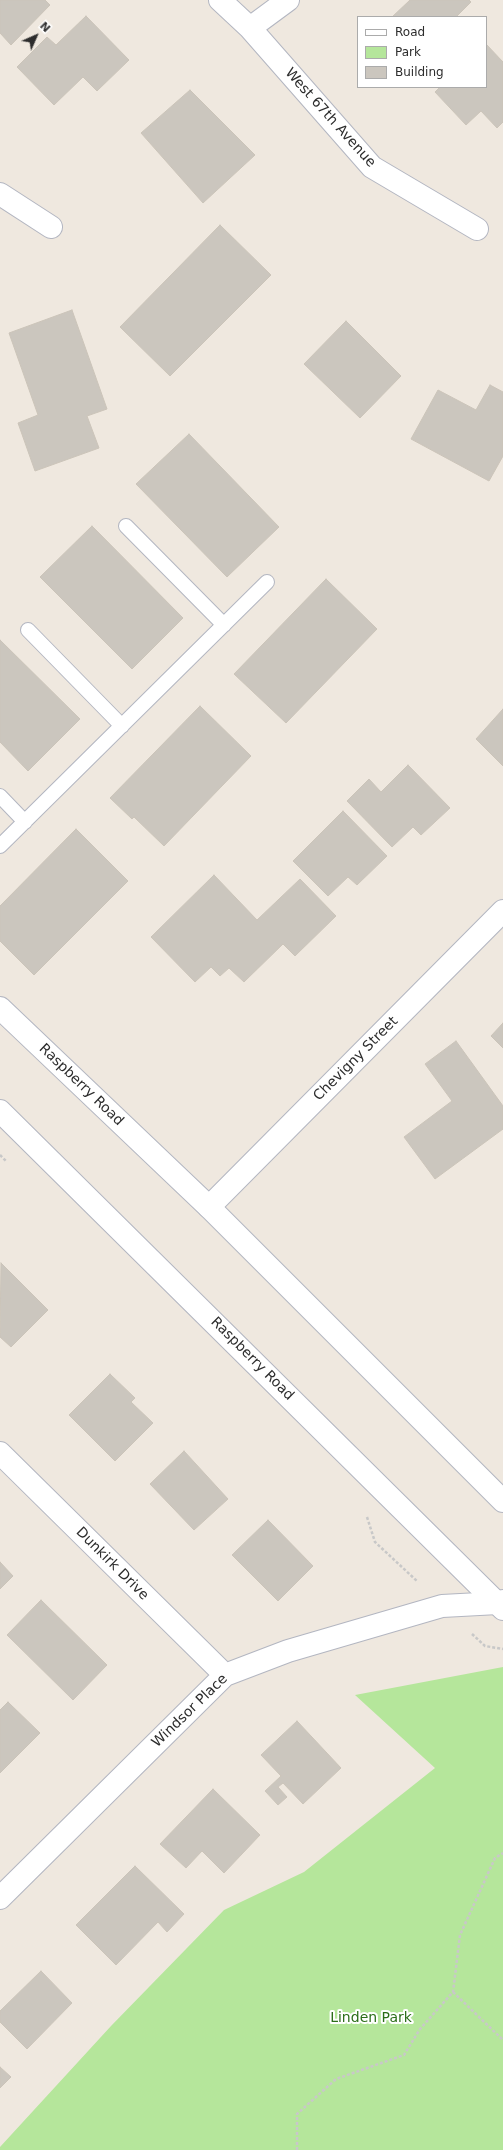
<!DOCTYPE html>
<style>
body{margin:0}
#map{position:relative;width:503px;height:2150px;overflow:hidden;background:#efe8df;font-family:"DejaVu Sans",sans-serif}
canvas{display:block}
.legend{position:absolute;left:357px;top:16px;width:130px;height:72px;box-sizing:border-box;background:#fff;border:1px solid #ababab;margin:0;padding:5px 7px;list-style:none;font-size:12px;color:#2d2d2d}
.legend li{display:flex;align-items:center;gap:8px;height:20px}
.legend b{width:20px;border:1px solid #ababab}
.north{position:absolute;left:16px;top:16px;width:40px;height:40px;-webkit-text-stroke:3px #fff;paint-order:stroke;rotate:45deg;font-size:11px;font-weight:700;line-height:16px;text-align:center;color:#2d2d2d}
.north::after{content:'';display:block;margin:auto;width:14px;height:18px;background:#2d2d2d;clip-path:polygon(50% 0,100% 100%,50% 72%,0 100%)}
</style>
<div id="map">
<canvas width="503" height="2150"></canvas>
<ul class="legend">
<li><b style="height:5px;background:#fff"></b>Road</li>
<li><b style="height:11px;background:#b5e69b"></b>Park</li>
<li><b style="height:11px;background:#cbc6be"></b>Building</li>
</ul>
<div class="north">N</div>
</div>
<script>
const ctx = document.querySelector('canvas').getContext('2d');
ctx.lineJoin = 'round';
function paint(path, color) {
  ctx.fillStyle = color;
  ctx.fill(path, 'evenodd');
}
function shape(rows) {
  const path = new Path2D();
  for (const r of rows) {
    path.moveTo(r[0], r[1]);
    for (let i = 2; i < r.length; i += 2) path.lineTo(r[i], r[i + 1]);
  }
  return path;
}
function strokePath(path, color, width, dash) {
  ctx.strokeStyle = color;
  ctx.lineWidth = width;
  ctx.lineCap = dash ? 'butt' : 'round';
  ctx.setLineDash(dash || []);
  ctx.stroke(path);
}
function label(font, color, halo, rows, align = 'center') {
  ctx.font = font + ' "DejaVu Sans",sans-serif';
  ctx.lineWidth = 4;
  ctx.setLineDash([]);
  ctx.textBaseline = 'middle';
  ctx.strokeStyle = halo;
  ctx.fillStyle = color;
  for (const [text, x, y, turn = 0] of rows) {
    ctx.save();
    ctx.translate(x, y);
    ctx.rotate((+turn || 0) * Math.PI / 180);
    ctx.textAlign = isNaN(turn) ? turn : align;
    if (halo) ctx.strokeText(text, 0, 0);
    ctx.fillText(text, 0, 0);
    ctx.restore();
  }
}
const green = shape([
 [503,1667,503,2150,0,2150,0,2147,111,2026,224,1910,304,1872,435,1768,355,1695]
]);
const building = shape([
 [0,0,45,0,50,5,11,45,0,33,0,0],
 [410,0,469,0,471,2,456,17,392,17,410,0],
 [86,16,129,60,97,91,83,77,54,105,17,67,47,37,56,45,86,16],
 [486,44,503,62,503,122,497,128,481,111,466,125,435,92,440,87,486,87,486,44],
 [190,90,255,155,203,203,141,133,190,90],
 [220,225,271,275,170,376,120,327,220,225],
 [72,310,107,409,87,416,99,448,35,471,18,423,38,415,9,333,72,310],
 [346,321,401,376,360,418,304,364,346,321],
 [490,385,503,392,503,456,489,481,411,439,438,390,476,410,490,385],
 [189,434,279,527,227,577,136,484,189,434],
 [92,526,183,618,132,669,40,577,92,526],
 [326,579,377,629,286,723,234,674,326,579],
 [0,640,80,719,28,771,0,742,0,640],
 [200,706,251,756,164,846,134,817,132,819,110,798,200,706],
 [503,709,503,766,476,739,503,709],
 [408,765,450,808,421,835,413,827,392,847,347,801,369,779,381,792,408,765],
 [343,811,387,856,357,885,348,877,328,896,293,861,343,811],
 [76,829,128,881,34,975,0,941,0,906,76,829],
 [214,875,257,920,300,879,336,916,295,956,283,944,244,982,229,968,220,976,211,967,195,982,151,937,214,875],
 [503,1023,503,1048,491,1036,503,1023],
 [456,1041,503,1106,503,1129,435,1179,404,1137,452,1101,425,1064,456,1041],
 [1,1263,48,1310,11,1347,0,1337,1,1263],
 [110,1374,135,1398,131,1402,153,1423,115,1461,69,1415,110,1374],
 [184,1451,228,1499,194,1530,150,1484,184,1451],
 [268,1520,313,1566,278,1601,232,1555,268,1520],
 [0,1562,13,1576,0,1589,0,1562],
 [41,1600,107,1665,73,1700,7,1635,41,1600],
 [8,1702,40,1733,0,1773,0,1710,8,1702],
 [297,1721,341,1768,303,1804,283,1783,278,1787,287,1797,278,1805,265,1791,281,1776,261,1755,297,1721],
 [213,1789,260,1835,224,1873,202,1851,186,1868,160,1844,213,1789],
 [135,1866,184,1914,167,1932,158,1922,116,1965,76,1925,135,1866],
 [41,1971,72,2003,27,2049,0,2022,0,2011,41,1971],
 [0,2067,11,2077,0,2088,0,2067]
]);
const path = shape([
 [0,1155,7,1162],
 [367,1517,375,1542,418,1582],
 [472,1634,485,1646,503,1649],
 [453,1992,503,2040],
 [297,2150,297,2114,336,2079,404,2055,420,2029,453,1992,460,1935,495,1858,503,1853]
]);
const lane = shape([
 [126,526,224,625],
 [28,630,122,726],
 [0,796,25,822],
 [0,846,267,582]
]);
const street = shape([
 [220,0,250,28,372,167,477,229],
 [250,28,288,0],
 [0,194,51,227],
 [209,1207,503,911],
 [0,1453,225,1675],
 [0,1898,225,1675,288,1651,442,1606,498,1603,503,1601]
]);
const secondary = shape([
 [0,1008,209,1207,503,1501],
 [0,1111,503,1609]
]);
const streetNames = [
 ["West 67th Avenue",330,118,48],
 ["Chevigny Street",356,1059,-45],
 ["Raspberry Road",81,1085,44],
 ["Raspberry Road",252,1359,45],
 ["Dunkirk Drive",112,1564,45],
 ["Windsor Place",190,1711,-44]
];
const parkNames = [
 ["Linden Park",371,2018]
];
paint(green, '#b5e69b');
paint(building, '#cbc6be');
strokePath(building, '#cbc4b9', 1);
strokePath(lane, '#b3b6c1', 16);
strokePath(street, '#b3b6c1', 24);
strokePath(secondary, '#b3b6c1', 24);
strokePath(path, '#c8c8c8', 2.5, [3, 2]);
strokePath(lane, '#fff', 14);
strokePath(street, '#fff', 22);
strokePath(secondary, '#fff', 22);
label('14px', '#2d2d2d', '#fff', streetNames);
label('14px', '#2b6e19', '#fff', parkNames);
</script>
